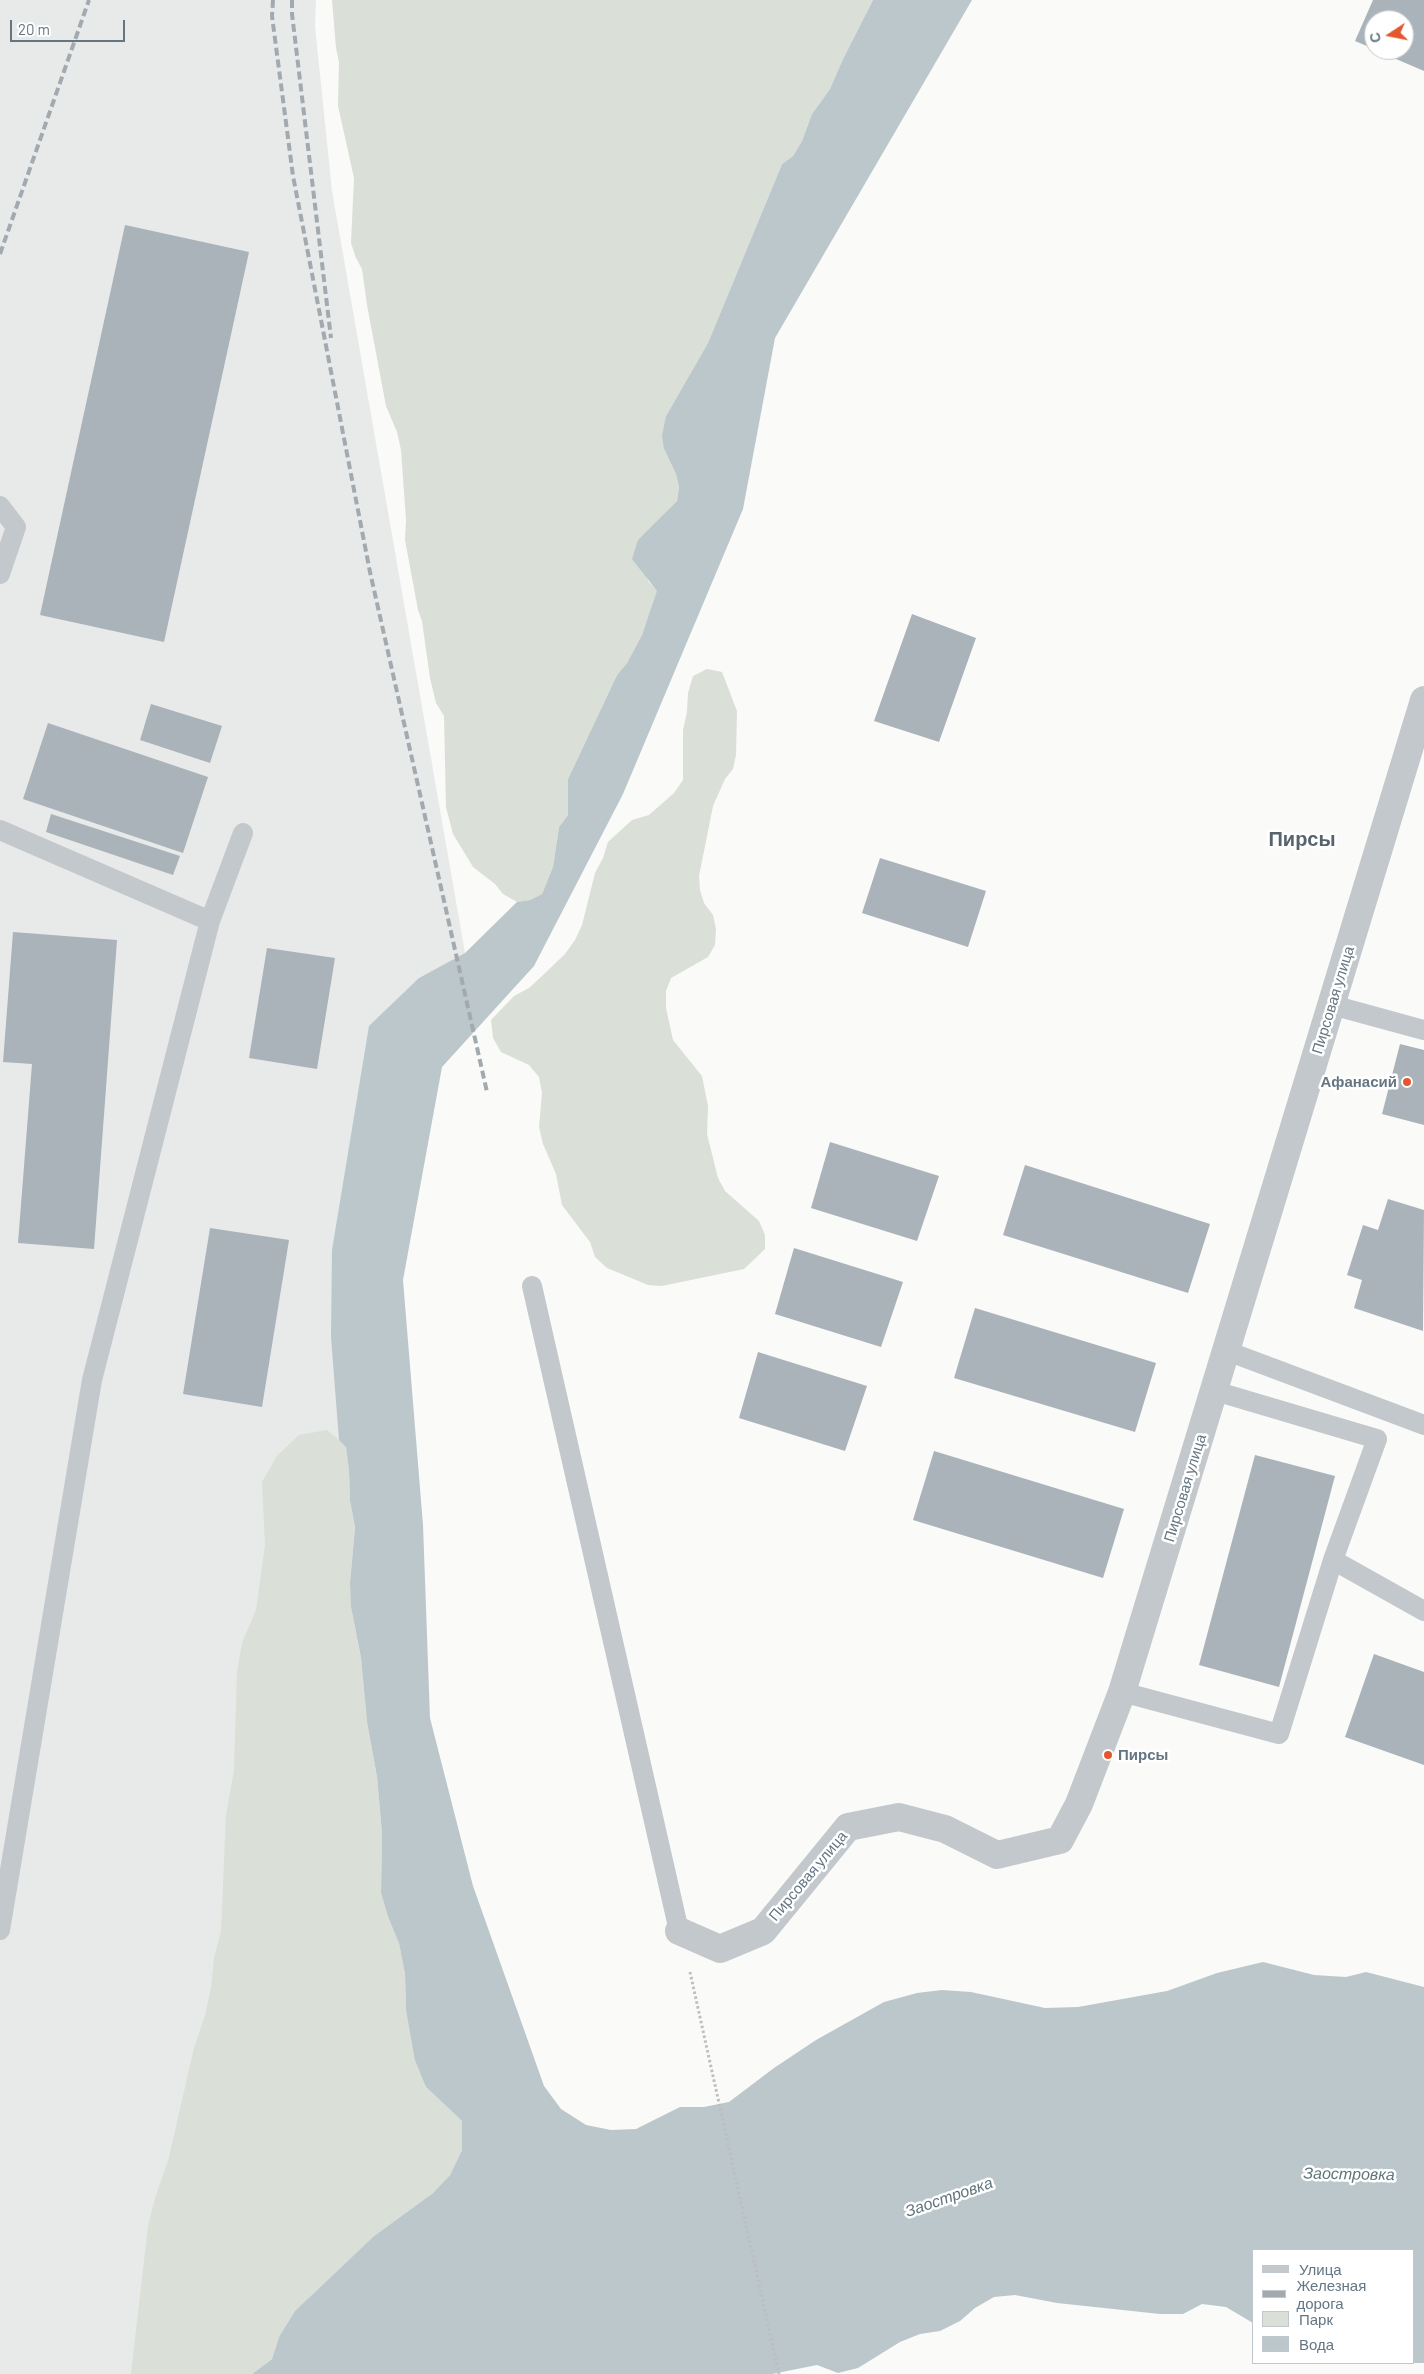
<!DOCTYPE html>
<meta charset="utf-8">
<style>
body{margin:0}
#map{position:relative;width:1424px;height:2374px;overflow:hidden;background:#fafaf8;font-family:Barlow,sans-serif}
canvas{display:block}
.legend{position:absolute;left:1252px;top:2249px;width:162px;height:115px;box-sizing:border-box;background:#fff;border:1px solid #c1c8cd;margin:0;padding:6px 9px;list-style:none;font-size:15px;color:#657683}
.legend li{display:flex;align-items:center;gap:10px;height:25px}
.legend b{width:25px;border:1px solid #c1c8cd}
.north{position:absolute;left:1364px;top:10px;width:50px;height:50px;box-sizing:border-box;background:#fff;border:1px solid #c1c8cd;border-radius:50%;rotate:259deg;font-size:14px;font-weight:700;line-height:20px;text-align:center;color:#657683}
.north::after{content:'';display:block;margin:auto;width:18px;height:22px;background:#e4572e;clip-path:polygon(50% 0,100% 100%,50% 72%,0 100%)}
.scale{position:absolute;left:10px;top:20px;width:115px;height:22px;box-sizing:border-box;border:2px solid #657683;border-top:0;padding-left:6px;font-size:15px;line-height:18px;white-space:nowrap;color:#657683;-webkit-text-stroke:4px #fff;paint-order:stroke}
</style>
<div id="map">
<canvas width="1424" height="2374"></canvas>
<ul class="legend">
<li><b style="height:6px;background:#c3c8cc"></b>Улица</li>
<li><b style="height:6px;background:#a2aab0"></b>Железная дорога</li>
<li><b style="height:14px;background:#dadfd7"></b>Парк</li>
<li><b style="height:14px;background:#bbc7cb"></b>Вода</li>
</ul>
<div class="north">С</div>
<div class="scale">20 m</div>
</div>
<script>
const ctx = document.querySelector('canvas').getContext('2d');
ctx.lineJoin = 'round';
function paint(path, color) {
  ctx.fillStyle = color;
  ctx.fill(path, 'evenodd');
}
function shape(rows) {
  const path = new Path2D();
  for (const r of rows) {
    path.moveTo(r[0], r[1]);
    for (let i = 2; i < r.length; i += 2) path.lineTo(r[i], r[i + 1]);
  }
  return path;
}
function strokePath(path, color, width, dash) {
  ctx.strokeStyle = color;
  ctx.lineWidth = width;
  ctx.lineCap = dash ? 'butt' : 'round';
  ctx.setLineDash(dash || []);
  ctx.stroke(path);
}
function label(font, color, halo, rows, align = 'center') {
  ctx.font = font + ' Barlow,sans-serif';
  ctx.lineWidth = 5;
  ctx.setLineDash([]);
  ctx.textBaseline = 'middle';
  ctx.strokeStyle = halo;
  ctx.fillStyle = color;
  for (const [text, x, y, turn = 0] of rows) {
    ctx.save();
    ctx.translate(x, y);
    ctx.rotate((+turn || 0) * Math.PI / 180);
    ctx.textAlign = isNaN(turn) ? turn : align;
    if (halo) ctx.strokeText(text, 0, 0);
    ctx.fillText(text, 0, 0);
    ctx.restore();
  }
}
const built = shape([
 [0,0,316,0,315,26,332,191,465,953,419,978,346,1446,374,2236,312,2294,252,2374,0,2374]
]);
const green = shape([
 [332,0,873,0,843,59,830,89,812,114,802,141,793,156,782,164,708,343,666,416,664,449,676,474,679,487,677,501,639,540,648,581,658,591,642,635,627,663,617,675,568,779,568,815,559,827,553,867,542,894,530,900,517,902,503,894,495,884,473,867,453,834,446,807,444,716,436,703,430,678,422,621,418,610,405,540,406,520,401,450,397,432,386,406,367,305,362,269,356,258,351,243,354,178,338,106,339,62,336,48],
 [707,669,722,672,737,711,736,755,733,769,725,779,713,806,699,876,700,890,704,903,713,915,716,929,715,945,708,957,671,978,666,991,666,1008,673,1040,702,1076,708,1106,707,1134,718,1178,725,1191,759,1221,765,1235,765,1249,744,1269,662,1286,648,1285,607,1268,595,1257,590,1242,562,1205,556,1174,543,1144,539,1127,542,1093,539,1077,529,1065,501,1052,493,1038,491,1020,514,996,529,988,541,977,565,954,575,940,582,925,595,873,603,858,608,842,632,820,649,815,674,793,683,780,683,730,687,712,688,693,693,676],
 [327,1430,346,1446,349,1471,350,1501,355,1527,350,1583,351,1607,361,1658,367,1722,377,1777,382,1833,381,1893,388,1917,399,1942,405,1974,406,2010,426,2087,462,2121,462,2150,450,2175,433,2193,374,2236,295,2311,279,2337,272,2359,252,2374,131,2374,148,2226,155,2198,168,2161,194,2048,205,2015,211,1988,214,1958,221,1931,226,1815,234,1770,237,1672,242,1643,256,1610,265,1545,262,1482,277,1456,299,1435]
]);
const water = shape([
 [873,0,972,0,775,338,743,509,623,794,534,966,442,1067,403,1280,423,1525,430,1718,473,1886,544,2086,561,2109,586,2125,611,2130,636,2129,680,2107,704,2107,729,2102,774,2068,816,2040,884,2002,917,1993,942,1990,971,1992,1045,2008,1078,2007,1167,1991,1217,1973,1263,1962,1314,1975,1346,1977,1366,1972,1424,1987,1424,2363,1398,2363,1413,2363,1413,2250,1253,2250,1253,2323,1226,2307,1202,2304,1183,2314,1160,2314,1057,2303,1015,2295,994,2297,975,2308,960,2321,940,2331,920,2334,900,2342,858,2368,838,2373,817,2365,772,2374,252,2374,272,2359,279,2337,295,2311,374,2236,433,2193,450,2175,462,2150,462,2121,426,2087,415,2060,406,2010,405,1974,399,1943,388,1917,381,1893,382,1833,377,1777,367,1722,361,1658,351,1607,350,1583,355,1527,350,1501,349,1471,346,1447,339,1440,331,1337,332,1250,369,1026,419,978,465,953,517,902,530,900,542,894,553,867,559,827,568,815,568,779,617,675,627,663,642,635,657,591,632,559,638,540,677,501,679,487,676,474,664,449,662,436,666,416,708,343,782,164,793,156,802,141,812,114,830,89,843,59]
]);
const building = shape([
 [1373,0,1424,0,1424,71,1375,50,1404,50,1404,20,1374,20,1374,49,1355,41],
 [125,225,249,252,164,642,40,615],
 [912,614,976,638,939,742,874,721],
 [151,704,222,726,210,763,140,740],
 [48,723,208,777,183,853,23,799],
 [51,814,180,856,173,875,46,832],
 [880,858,986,891,968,947,862,913],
 [13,932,117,940,94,1249,18,1243,32,1064,3,1062],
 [267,948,335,958,317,1069,249,1058],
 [1400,1044,1424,1050,1424,1125,1382,1114],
 [830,1142,939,1176,917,1241,811,1208],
 [1025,1165,1210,1224,1188,1293,1003,1235],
 [1388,1199,1424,1210,1423,1331,1354,1308,1362,1280,1347,1275,1363,1225,1378,1230],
 [210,1228,289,1240,262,1407,183,1394],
 [794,1248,903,1282,881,1347,775,1314],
 [975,1308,1156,1363,1135,1432,954,1378],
 [758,1352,867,1386,845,1451,739,1418],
 [934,1451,1124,1509,1103,1578,913,1520],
 [1255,1455,1335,1476,1279,1687,1199,1665],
 [1374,1654,1424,1672,1424,1765,1345,1737]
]);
const path = shape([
 [690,1972,779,2374]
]);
const lane = shape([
 [0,506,16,527,0,574],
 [0,830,210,921],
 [1332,1005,1424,1030],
 [532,1286,679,1931],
 [1227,1351,1424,1425],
 [1333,1560,1424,1611],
 [1122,1692,1279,1734,1333,1560,1377,1439,1215,1391],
 [0,1930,92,1380,210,921,243,833]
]);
const street = shape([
 [679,1931,720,1949,763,1931,848,1827,899,1817,945,1829,997,1855,1060,1840,1079,1804,1122,1692,1424,700]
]);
const rail = shape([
 [273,0,272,16,293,176,370,572,487,1092],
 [292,0,292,14,331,338],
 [0,254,89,0]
]);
const markers = [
 [1407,1082,5,"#e4572e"],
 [1108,1755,5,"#e4572e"]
];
const streetNames = [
 ["Пирсовая улица",1333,1000,-73],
 ["Пирсовая улица",1185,1488,-73],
 ["Пирсовая улица",808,1876,-50]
];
const poiNames = [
 ["Афанасий",1397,1082],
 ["Пирсы",1118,1755,"left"]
];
const waterNames = [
 ["Заостровка",1349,2174,1],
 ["Заостровка",949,2197,-19]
];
const districtNames = [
 ["Пирсы",1302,839]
];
paint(built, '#e8e9e9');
paint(green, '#dadfd7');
paint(water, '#bbc7cb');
paint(building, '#aab3b9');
strokePath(path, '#bbbfc2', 3, [2.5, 2.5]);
strokePath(lane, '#c3c8cc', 20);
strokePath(street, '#c3c8cc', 28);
strokePath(rail, '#a2aab0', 4, [8, 4]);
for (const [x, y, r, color] of markers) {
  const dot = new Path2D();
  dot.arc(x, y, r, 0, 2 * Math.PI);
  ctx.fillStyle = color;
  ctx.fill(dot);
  strokePath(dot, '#fff', 2);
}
label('15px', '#657683', '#fff', streetNames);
label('bold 15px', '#657683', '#fff', poiNames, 'right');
label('italic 16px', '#60757c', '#fff', waterNames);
label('bold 20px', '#57646e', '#fff', districtNames);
</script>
